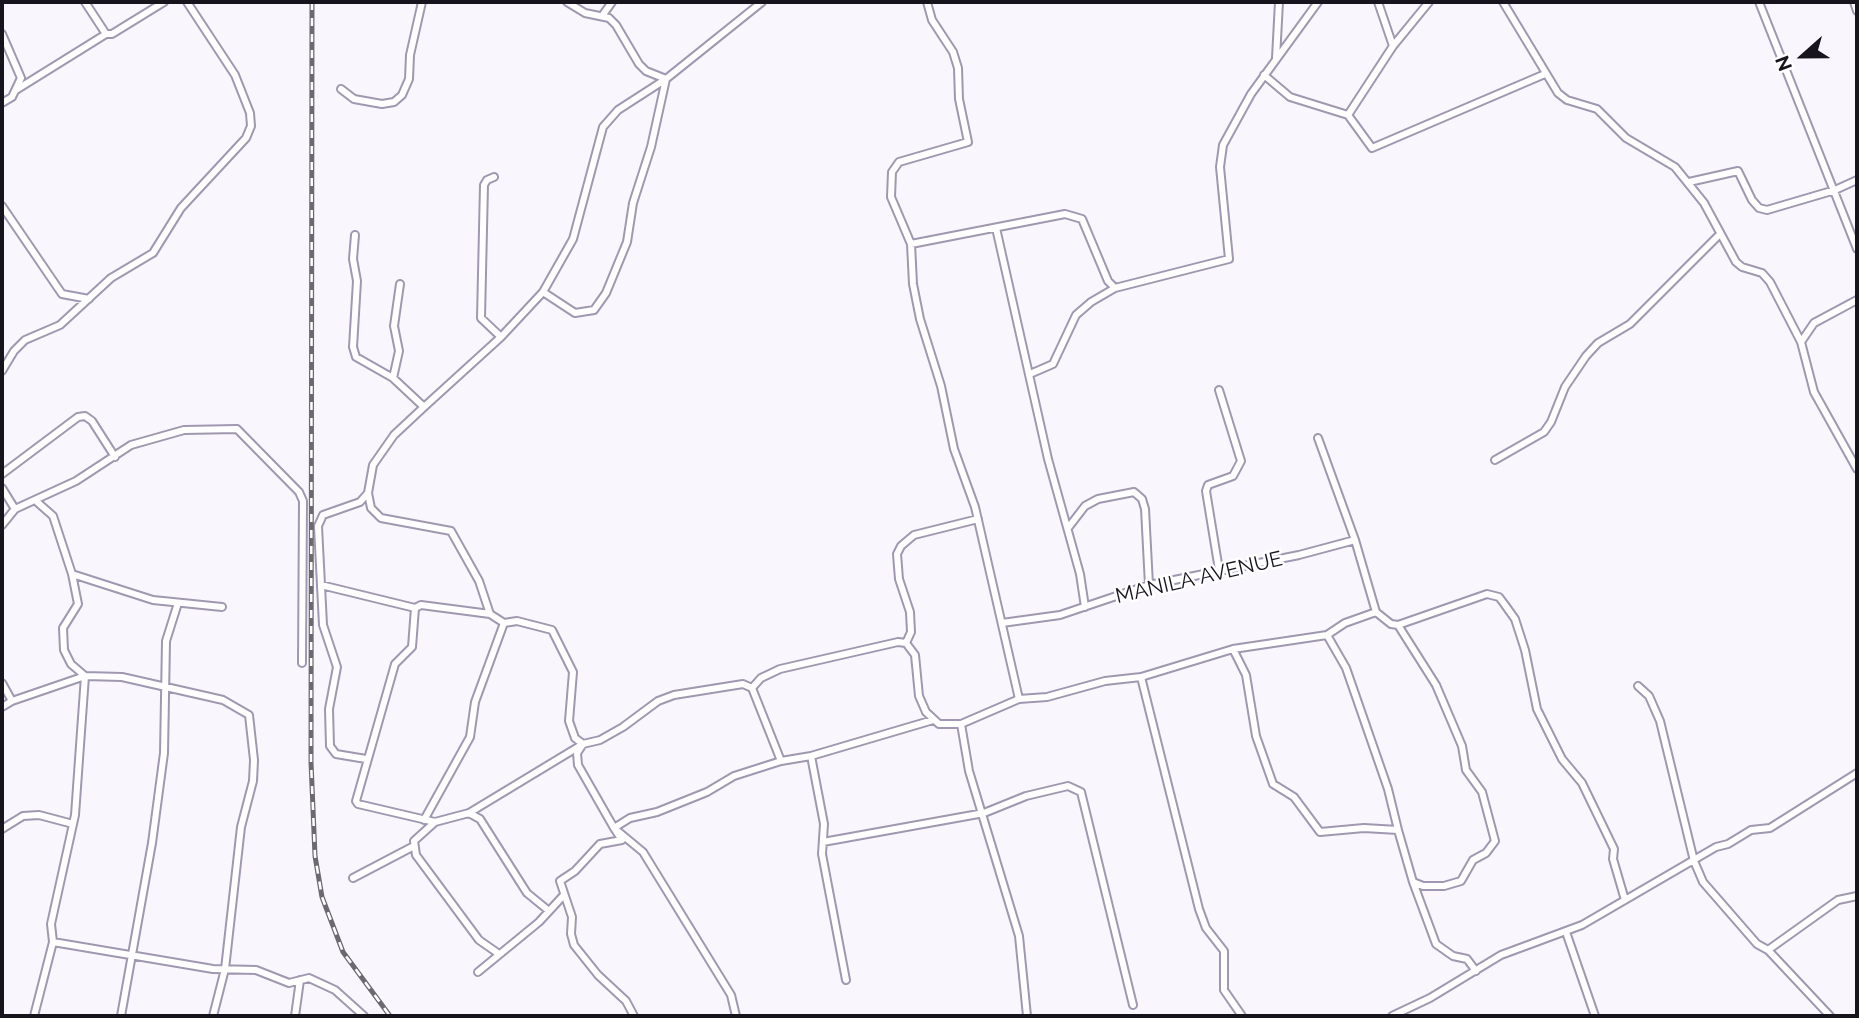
<!DOCTYPE html>
<style>
body{margin:0}
#map{position:relative;width:1859px;height:1018px;overflow:hidden;background:#f9f7fd;font-family:Raleway,sans-serif}
canvas{display:block}
.frame{position:absolute;inset:0;border:4px solid #17141d;pointer-events:none}
.north{position:absolute;left:1768px;top:21px;width:70px;height:70px;-webkit-text-stroke:5px #fff;paint-order:stroke;rotate:249deg;font-size:19px;font-weight:700;line-height:28px;text-align:center;color:#17141d}
.north::after{content:'';display:block;margin:auto;width:24px;height:32px;background:#17141d;clip-path:polygon(50% 0,100% 100%,50% 72%,0 100%)}
</style>
<div id="map">
<canvas width="1859" height="1018"></canvas>
<div class="frame"></div>
<div class="north">N</div>
</div>
<script>
const ctx = document.querySelector('canvas').getContext('2d');
ctx.lineJoin = 'round';
function shape(rows) {
  const path = new Path2D();
  for (const r of rows) {
    path.moveTo(r[0], r[1]);
    for (let i = 2; i < r.length; i += 2) path.lineTo(r[i], r[i + 1]);
  }
  return path;
}
function strokePath(path, color, width, dash) {
  ctx.strokeStyle = color;
  ctx.lineWidth = width;
  ctx.lineCap = dash ? 'butt' : 'round';
  ctx.setLineDash(dash || []);
  ctx.stroke(path);
}
function label(font, color, halo, rows, align = 'center') {
  ctx.font = font + ' Raleway,sans-serif';
  ctx.lineWidth = 5;
  ctx.setLineDash([]);
  ctx.textBaseline = 'middle';
  ctx.strokeStyle = halo;
  ctx.fillStyle = color;
  for (const [text, x, y, turn = 0] of rows) {
    ctx.save();
    ctx.translate(x, y);
    ctx.rotate((+turn || 0) * Math.PI / 180);
    ctx.textAlign = isNaN(turn) ? turn : align;
    if (halo) ctx.strokeText(text, 0, 0);
    ctx.fillText(text, 0, 0);
    ctx.restore();
  }
}
const minor = shape([
 [85,2,106,34,112,34,164,2],
 [567,2,585,13,609,18,616,25,639,64,646,71,666,79],
 [927,2,932,20,953,52,958,68,959,99,968,142,899,162,892,172,891,197,911,244,913,284,920,319,941,386,954,449,975,507,1019,699],
 [1378,2,1393,46],
 [1503,2,1558,93,1567,100,1597,109,1626,138,1675,167,1704,203,1736,262,1742,267,1762,273,1770,282,1801,342,1814,392,1857,469],
 [1759,2,1857,249],
 [1854,2,1857,11],
 [602,16,612,2],
 [2,34,21,78,12,97,2,103],
 [1276,58,1279,2],
 [1264,75,1290,97,1348,115,1372,148,1545,74],
 [341,89,354,99,382,104,394,102,402,95,409,79,410,55,422,2],
 [16,90,106,34],
 [1348,115,1393,46,1429,2],
 [494,177,487,180,484,185,481,318,501,337],
 [1689,182,1738,171,1752,200,1759,208,1767,210,1835,190,1857,180],
 [2,206,62,294,89,299],
 [996,228,1048,459,1080,574,1085,607],
 [355,235,353,259,357,281,353,347,356,357,393,378,424,407,501,337,543,292,575,313,594,310,606,293,627,242,633,203,651,147,666,79,762,2],
 [911,244,1065,214,1082,219,1108,281,1115,288,1229,259,1220,167,1223,145,1251,94,1318,2],
 [543,292,573,239,603,127,618,110,666,79],
 [1801,342,1814,323,1857,300],
 [2,371,14,351,25,340,60,325,111,278,153,253,181,208,246,138,251,126,250,113,235,75,187,2],
 [1030,374,1053,364,1076,315,1091,302,1115,288],
 [393,378,399,351,394,326,400,284],
 [1219,390,1241,461,1233,476,1208,485,1206,491,1219,570],
 [424,407,394,435,373,465,368,493,371,508,381,518,451,531,479,581,490,614],
 [1318,438,1355,540,1376,612,1391,624,1398,625,1487,594,1499,597,1505,605,1515,619,1525,650,1537,709,1562,759,1582,783,1614,849,1613,859,1625,900],
 [1495,460,1544,432,1551,422,1565,387,1586,356,1598,343,1630,324,1720,234],
 [2,474,78,417,85,416,92,421,115,457],
 [2,488,15,509],
 [36,501,53,516,72,574,153,600,222,607],
 [2,525,15,509,76,481,131,445,184,430,237,429,299,492,303,501,302,663],
 [1068,528,1085,506,1098,499,1134,492,1142,499,1145,509,1149,585],
 [72,574,78,604,63,628,64,650,71,664,85,676],
 [321,585,415,608],
 [1002,623,1060,615,1149,585,1299,555,1355,540],
 [1327,635,1346,668,1388,789,1398,830],
 [906,643,911,632,910,612,899,579,897,554,901,546,914,535,978,519],
 [1233,649,1246,675,1256,736,1273,784,1294,797,1320,832,1364,828,1398,830,1413,882,1423,886,1444,886,1461,881,1473,860,1486,853,1495,841,1482,792,1466,770,1462,746,1436,685,1398,625],
 [1141,677,1199,909,1206,928,1224,951,1224,990,1242,1016],
 [2,683,12,701,2,707],
 [1638,686,1649,696,1660,721,1694,861,1703,882,1757,944,1768,950,1830,1016],
 [752,688,761,678,780,669,898,642,906,643,915,655,919,696,926,712,939,724,961,724,1019,699,1047,697,1105,681,1141,677,1233,649,1327,635,1345,623,1376,612],
 [12,701,85,676,122,677,223,700,249,715,254,760,253,781,241,827,225,969,213,1016],
 [961,724,969,771,1019,936,1027,1016],
 [811,756,824,824,822,854,846,980],
 [366,759,336,754,330,746,329,709,337,667,323,625,318,526,323,515,360,502,368,493],
 [469,813,583,744,577,753,578,765,614,828,643,852,731,995,736,1016],
 [424,820,470,737,475,702,504,623],
 [435,822,414,841,416,855,479,940,499,954],
 [2,829,23,816,39,815,73,824],
 [823,842,984,813,1026,796,1068,786,1081,792,1133,1005],
 [353,878,414,846],
 [1413,882,1436,944,1453,956,1467,959,1476,971],
 [549,911,527,893,480,819,469,813,435,822,358,804,356,801,395,664,412,647,415,608,421,605,490,614,504,623,517,621,552,630,573,672,569,721,575,738,583,744,600,740,623,727,658,701,674,695,743,684,752,688,781,761],
 [1566,932,1595,1016],
 [53,942,213,969,256,970,289,983,309,978,335,990,364,1016],
 [1768,950,1838,900,1857,896],
 [478,972,539,922,563,896],
 [34,1016,53,942,51,924,75,815,85,676],
 [121,1016,152,843,164,753,166,641,178,603],
 [295,1016,300,980],
 [634,1016,626,1001,598,975,574,945,571,934,572,917,560,881,575,871,600,844,622,840,614,828,630,818,657,812,707,792,734,776,781,761,811,756,933,720],
 [1392,1016,1430,998,1501,955,1582,925,1716,847,1728,844,1751,830,1770,828,1857,773]
]);
const rail = shape([
 [312,2,311,762,315,856,322,897,343,952,390,1016]
]);
const streetNames = [
 ["MANILA AVENUE",1199,578,-13]
];
strokePath(minor, '#9f98b0', 10);
strokePath(minor, '#fff', 6);
strokePath(rail, '#6c6a71', 5);
strokePath(rail, '#fff', 2.5, [8]);
label('21px', '#17141d', '#fff', streetNames);
</script>
